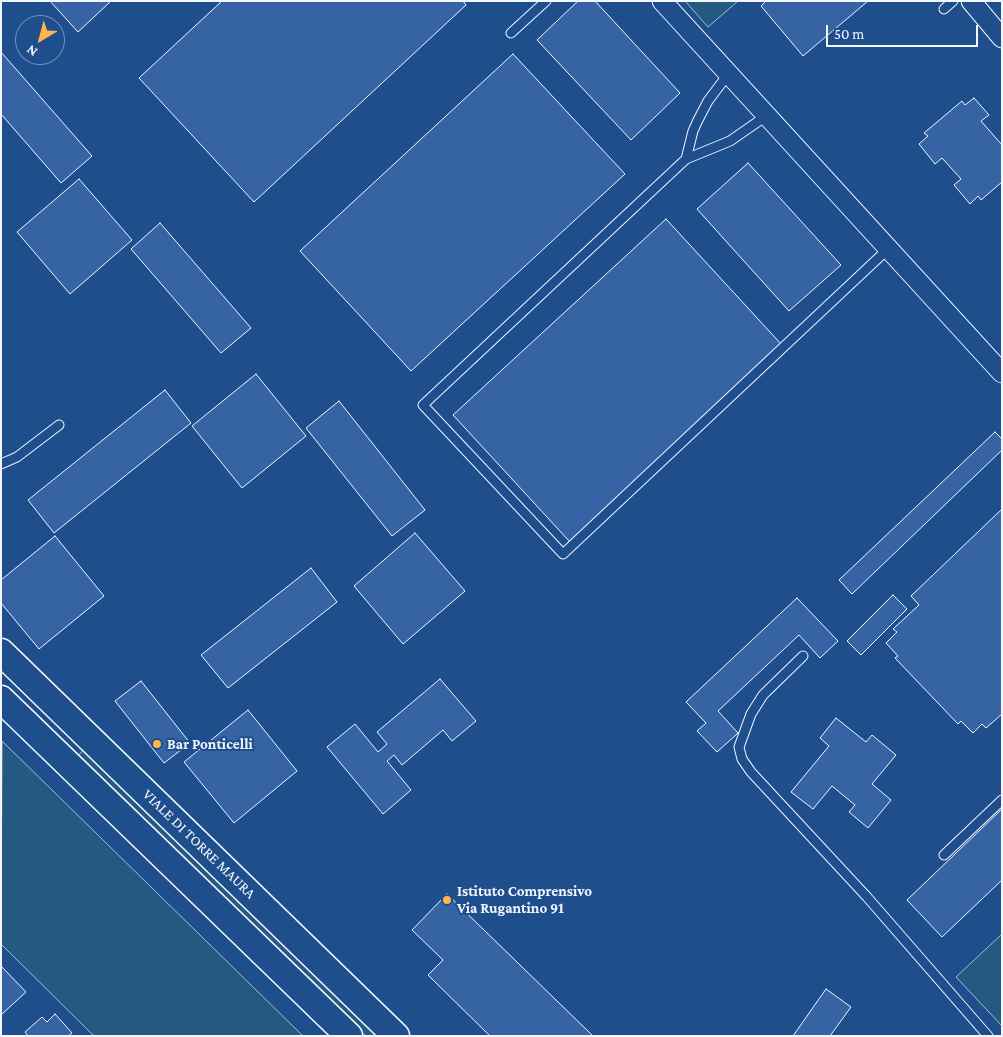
<!DOCTYPE html>
<style>
body{margin:0}
#map{position:relative;width:1003px;height:1037px;overflow:hidden;background:#1f4e8c;font-family:"Crimson Pro",serif}
canvas{display:block}
.frame{position:absolute;inset:0;border:2px solid #f2f6ff;pointer-events:none}
.north{position:absolute;left:15px;top:15px;width:50px;height:50px;box-sizing:border-box;background:#1f4e8c;border:1px solid #7391ba;border-radius:50%;rotate:217deg;font-size:14px;font-weight:700;line-height:20px;text-align:center;color:#f2f6ff}
.north::after{content:'';display:block;margin:auto;width:18px;height:22px;background:#ffb74d;clip-path:polygon(50% 0,100% 100%,50% 72%,0 100%)}
.scale{position:absolute;left:826px;top:25px;width:152px;height:22px;box-sizing:border-box;border:2px solid #f2f6ff;border-top:0;padding-left:6px;font-size:15px;line-height:18px;white-space:nowrap;color:#f2f6ff;-webkit-text-stroke:4px #1f4e8c;paint-order:stroke}
</style>
<div id="map">
<canvas width="1003" height="1037"></canvas>
<div class="frame"></div>
<div class="north">N</div>
<div class="scale">50 m</div>
</div>
<script>
const ctx = document.querySelector('canvas').getContext('2d');
ctx.lineJoin = 'round';
function paint(path, color) {
  ctx.fillStyle = color;
  ctx.fill(path, 'evenodd');
}
function shape(rows) {
  const path = new Path2D();
  for (const r of rows) {
    path.moveTo(r[0], r[1]);
    for (let i = 2; i < r.length; i += 2) path.lineTo(r[i], r[i + 1]);
  }
  return path;
}
function strokePath(path, color, width, dash) {
  ctx.strokeStyle = color;
  ctx.lineWidth = width;
  ctx.lineCap = dash ? 'butt' : 'round';
  ctx.setLineDash(dash || []);
  ctx.stroke(path);
}
function label(font, color, halo, rows, align = 'center') {
  ctx.font = font + ' "Crimson Pro",serif';
  ctx.lineWidth = 4;
  ctx.setLineDash([]);
  ctx.textBaseline = 'middle';
  ctx.strokeStyle = halo;
  ctx.fillStyle = color;
  for (const [text, x, y, turn = 0] of rows) {
    ctx.save();
    ctx.translate(x, y);
    ctx.rotate((+turn || 0) * Math.PI / 180);
    ctx.textAlign = isNaN(turn) ? turn : align;
    if (halo) ctx.strokeText(text, 0, 0);
    ctx.fillText(text, 0, 0);
    ctx.restore();
  }
}
const green = shape([
 [685,1,738,1,708,27,685,1],
 [2,741,303,1036,94,1036,1,944,2,741],
 [84,750,378,1036,366,1036,77,756,84,750],
 [1002,934,1002,1026,956,977,1002,934]
]);
const building = shape([
 [50,1,111,1,78,32,50,1],
 [222,1,463,1,466,5,254,202,139,78,222,1],
 [578,1,595,1,680,93,631,140,537,40,578,1],
 [766,1,868,1,803,56,761,6,766,1],
 [1,52,92,156,61,183,1,114,1,52],
 [513,54,625,174,411,371,300,251,513,54],
 [974,98,989,115,981,121,1002,145,1002,182,981,200,978,196,970,204,954,185,961,179,942,158,935,164,919,144,928,136,924,133,962,101,965,105,974,98],
 [748,163,841,265,789,311,697,209,748,163],
 [79,179,132,240,70,294,17,232,79,179],
 [666,219,782,345,570,542,453,415,666,219],
 [160,223,251,328,221,353,131,249,160,223],
 [256,374,306,436,242,488,192,426,256,374],
 [165,390,191,423,54,533,28,500,165,390],
 [339,401,425,510,392,536,306,428,339,401],
 [995,432,1002,439,1002,450,852,594,839,580,995,432],
 [1002,509,1002,714,986,728,982,724,973,733,961,721,958,724,895,658,898,656,886,643,897,632,893,629,919,605,911,596,1002,509],
 [415,533,465,591,403,644,354,586,415,533],
 [55,536,104,596,39,649,1,603,1,580,55,536],
 [311,568,337,602,228,688,201,655,311,568],
 [893,595,907,609,861,655,847,641,893,595],
 [797,598,838,641,820,658,799,635,718,711,738,733,717,752,697,731,706,723,686,702,797,598],
 [440,679,476,721,452,741,443,730,402,765,394,755,387,761,411,790,383,814,327,747,355,724,378,752,387,744,377,732,440,679],
 [141,681,190,743,164,763,115,701,141,681],
 [248,710,297,771,234,823,184,762,248,710],
 [836,718,866,742,872,735,896,755,872,784,891,800,868,828,849,812,855,805,832,786,813,809,791,792,829,746,820,738,836,718],
 [1002,809,1002,880,942,937,907,900,1002,809],
 [447,894,593,1036,490,1036,428,975,443,960,412,930,447,894],
 [1,966,26,992,1,1015,1,966],
 [826,989,851,1007,830,1036,793,1036,826,989],
 [55,1014,72,1033,68,1036,28,1036,25,1032,42,1017,47,1022,55,1014]
]);
const lane = shape([
 [944,9,953,1],
 [511,33,546,1],
 [766,116,730,141,686,159,423,405,563,554,889,248],
 [686,159,693,131,698,120,708,101,729,73],
 [1,464,17,457,59,425],
 [803,656,763,695,751,714,739,747,742,759,751,772,867,897,988,1036],
 [944,855,1002,800]
]);
const street = shape([
 [662,1,1002,373],
 [971,1,1002,38]
]);
const secondary = shape([
 [1,652,396,1036],
 [1,699,349,1036]
]);
const markers = [
 [157,744,5,"#ffb74d"],
 [447,900,5,"#ffb74d"]
];
const poiNames = [
 ["Bar Ponticelli",167,744],
 ["Istituto Comprensivo",457,891],
 ["Via Rugantino 91",457,908]
];
const streetNames = [
 ["VIALE DI TORRE MAURA",199,844,44]
];
paint(green, '#245a82');
strokePath(green, '#a8bbd7', 1);
paint(building, '#3563a3');
strokePath(building, '#f2f6ff', 1);
strokePath(lane, '#f2f6ff', 11);
strokePath(street, '#f2f6ff', 21);
strokePath(secondary, '#f2f6ff', 29);
strokePath(lane, '#1f4e8c', 9);
strokePath(street, '#1f4e8c', 19);
strokePath(secondary, '#1f4e8c', 26);
for (const [x, y, r, color] of markers) {
  const dot = new Path2D();
  dot.arc(x, y, r, 0, 2 * Math.PI);
  ctx.fillStyle = color;
  ctx.fill(dot);
  strokePath(dot, '#1f4e8c', 2);
}
label('bold 15px', '#f2f6ff', '#1f4e8c', poiNames, 'left');
label('15px', '#f2f6ff', '#1f4e8c', streetNames);
</script>
